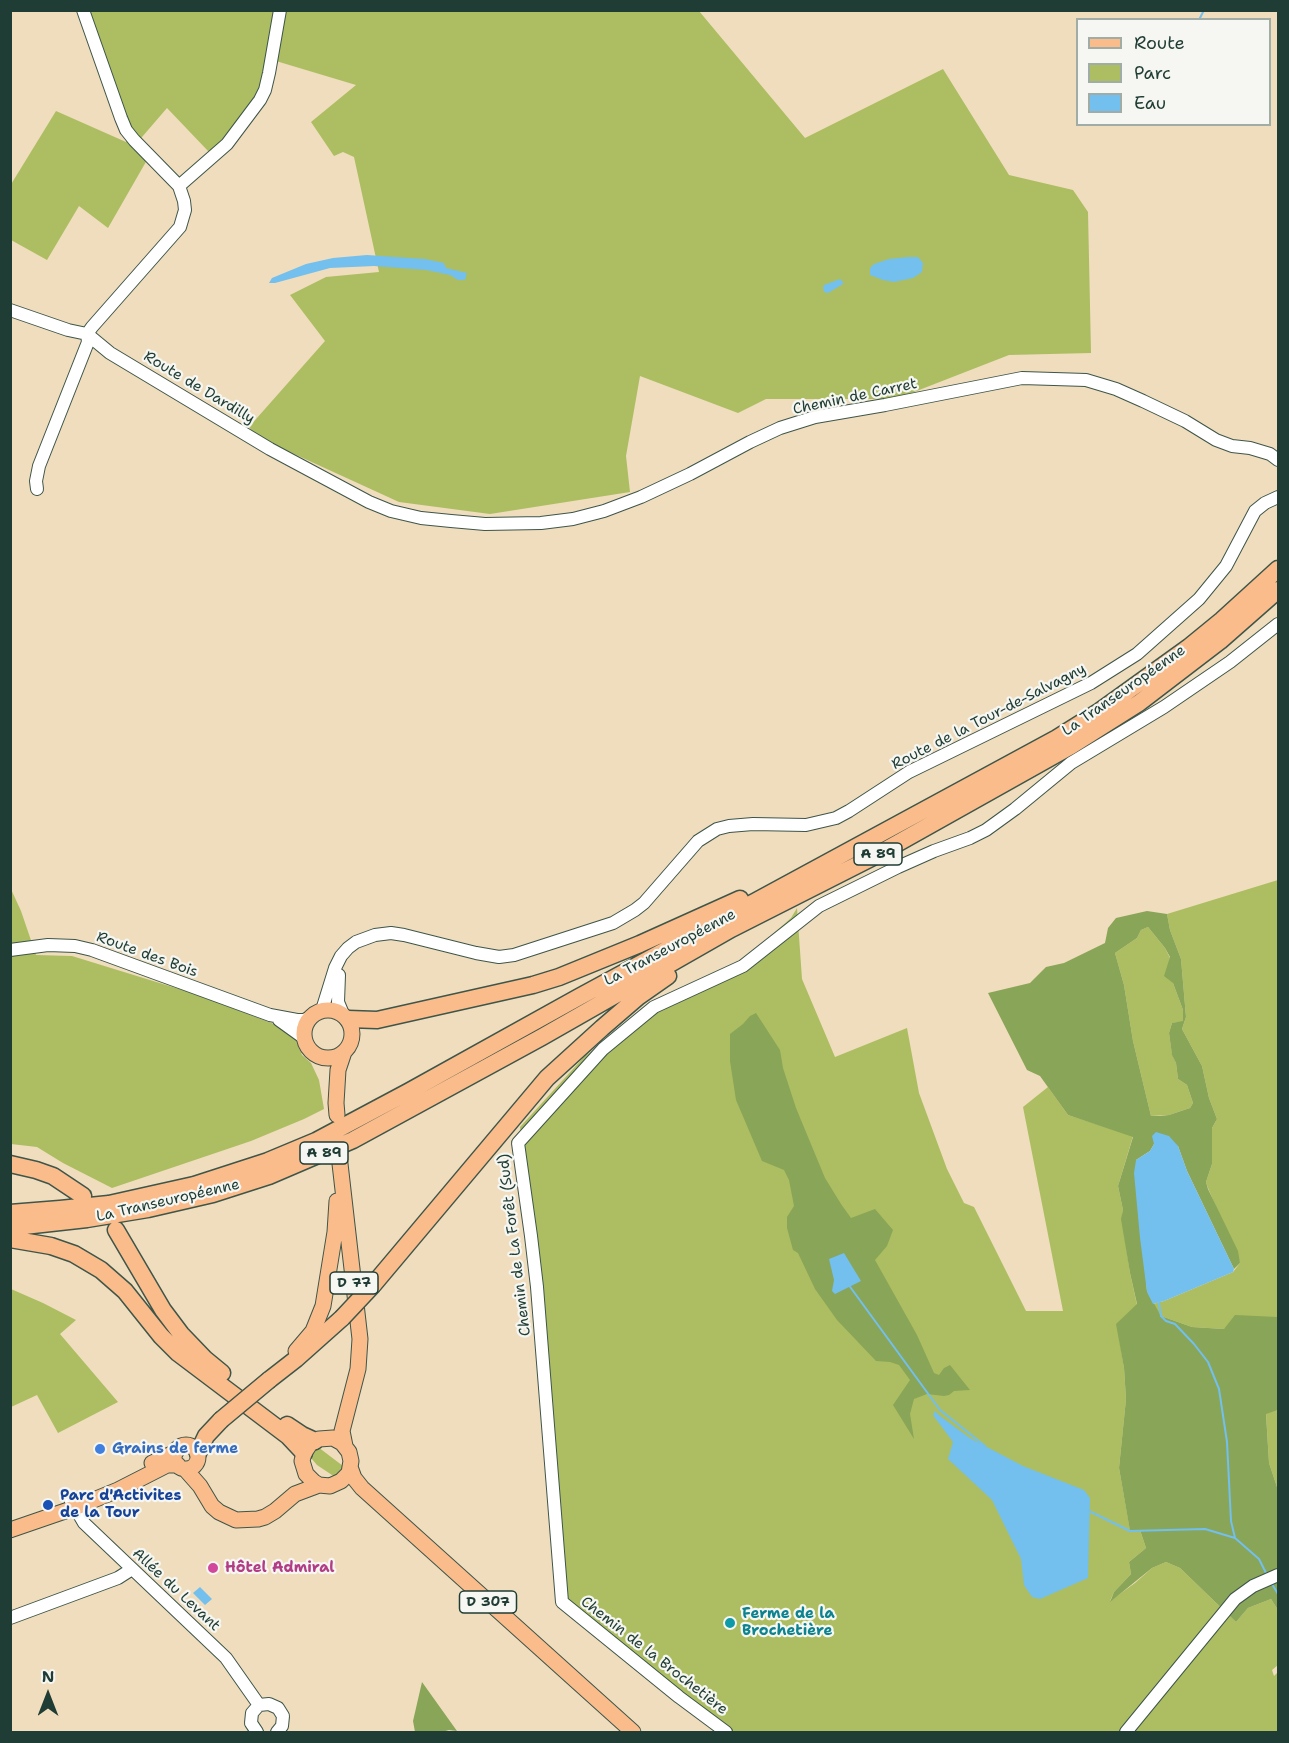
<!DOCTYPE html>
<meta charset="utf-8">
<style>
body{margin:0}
#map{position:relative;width:1289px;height:1743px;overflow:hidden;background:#efddbd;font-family:"Shantell Sans",sans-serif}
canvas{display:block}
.frame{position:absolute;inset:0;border:12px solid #1f3d34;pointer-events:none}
.legend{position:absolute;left:1076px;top:18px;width:195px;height:108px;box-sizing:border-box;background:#f6f6f2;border:2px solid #a0aca6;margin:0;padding:8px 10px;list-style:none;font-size:18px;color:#1f3d34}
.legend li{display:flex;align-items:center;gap:12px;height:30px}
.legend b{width:30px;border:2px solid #a0aca6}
.north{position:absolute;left:18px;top:1665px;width:60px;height:60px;-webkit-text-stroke:4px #f6f6f2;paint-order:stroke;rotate:0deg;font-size:16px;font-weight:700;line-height:24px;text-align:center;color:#1f3d34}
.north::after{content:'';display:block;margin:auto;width:21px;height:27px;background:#1f3d34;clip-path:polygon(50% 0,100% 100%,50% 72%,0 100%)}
</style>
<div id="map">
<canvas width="1289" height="1743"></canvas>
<div class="frame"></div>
<ul class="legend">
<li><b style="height:8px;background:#fabc8b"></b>Route</li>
<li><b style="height:16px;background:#acbe61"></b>Parc</li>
<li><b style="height:16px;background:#73bfed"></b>Eau</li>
</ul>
<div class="north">N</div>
</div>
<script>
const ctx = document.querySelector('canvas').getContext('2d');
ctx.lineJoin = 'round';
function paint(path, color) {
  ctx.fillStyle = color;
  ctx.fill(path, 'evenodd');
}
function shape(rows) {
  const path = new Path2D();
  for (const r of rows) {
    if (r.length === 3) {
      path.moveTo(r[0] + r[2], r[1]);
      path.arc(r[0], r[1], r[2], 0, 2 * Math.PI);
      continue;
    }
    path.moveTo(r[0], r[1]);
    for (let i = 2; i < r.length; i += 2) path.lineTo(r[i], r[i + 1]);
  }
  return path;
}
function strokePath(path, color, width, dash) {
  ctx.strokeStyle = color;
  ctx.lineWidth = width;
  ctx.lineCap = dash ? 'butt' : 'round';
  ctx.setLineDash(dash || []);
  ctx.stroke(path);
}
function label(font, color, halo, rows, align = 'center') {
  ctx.font = font + ' "Shantell Sans",sans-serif';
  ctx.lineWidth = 4.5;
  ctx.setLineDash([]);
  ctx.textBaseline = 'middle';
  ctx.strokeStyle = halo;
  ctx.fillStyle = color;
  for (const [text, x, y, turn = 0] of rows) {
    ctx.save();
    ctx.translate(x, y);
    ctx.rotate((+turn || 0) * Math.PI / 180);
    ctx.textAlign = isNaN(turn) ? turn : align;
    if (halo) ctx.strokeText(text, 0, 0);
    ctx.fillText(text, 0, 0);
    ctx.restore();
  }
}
const green = shape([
 [88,11,699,11,805,138,943,69,1009,175,1073,190,1088,212,1091,353,1009,355,896,399,766,399,738,413,640,376,626,456,630,492,490,514,399,502,257,437,249,427,325,341,290,295,326,277,379,272,354,157,343,152,334,156,311,122,356,85,266,58,261,90,230,132,209,152,167,108,136,144,147,160,108,228,79,206,47,260,11,240,10,186,56,111,126,142,127,125],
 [1278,880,1278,1317,1224,1329,1192,1327,1161,1316,1153,1304,1164,1301,1233,1272,1240,1263,1208,1188,1206,1182,1212,1164,1212,1128,1217,1119,1209,1098,1202,1066,1182,1029,1186,1017,1181,959,1170,930,1167,914],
 [10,887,21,911,36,955,72,956,192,993,282,1027,295,1038,302,1055,311,1063,319,1080,324,1109,304,1119,251,1141,112,1188,63,1163,37,1147,11,1144],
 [797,908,802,979,835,1057,907,1028,919,1093,947,1169,964,1203,974,1207,1026,1311,1063,1311,1023,1107,1048,1087,1068,1115,1133,1136,1118,1186,1123,1210,1122,1219,1130,1273,1137,1305,1117,1324,1124,1368,1126,1399,1119,1468,1130,1530,1140,1530,1146,1548,1129,1562,1131,1574,1114,1592,1110,1601,1135,1583,1152,1568,1166,1562,1180,1568,1236,1622,1248,1608,1271,1599,1278,1610,1278,1665,1272,1670,1274,1676,1278,1672,1278,1732,730,1732,566,1599,539,1278,520,1127,584,1057,610,1037,741,962,791,918],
 [1148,927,1165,948,1170,958,1169,963,1173,983,1183,1010,1183,1022,1172,1023,1169,1033,1172,1054,1176,1063,1178,1079,1187,1085,1193,1103,1190,1108,1169,1115,1151,1116,1133,1041,1124,985,1115,953,1137,938,1141,930],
 [11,1289,43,1303,76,1320,60,1334,118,1402,58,1433,37,1395,11,1407],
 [1278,1410,1278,1490,1269,1463,1266,1413],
 [318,1447,343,1466,342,1470,335,1477,317,1465,311,1458,314,1449]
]);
const forest = shape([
 [1147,911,1167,914,1170,930,1181,959,1186,1017,1182,1029,1202,1066,1209,1098,1217,1119,1212,1128,1212,1164,1206,1182,1208,1189,1238,1251,1240,1263,1234,1269,1187,1171,1178,1146,1154,1144,1150,1151,1136,1160,1147,1291,1161,1316,1192,1327,1224,1329,1235,1315,1278,1317,1278,1410,1266,1414,1269,1463,1278,1490,1278,1610,1271,1599,1248,1608,1236,1622,1180,1568,1166,1562,1152,1568,1110,1602,1114,1592,1131,1574,1129,1562,1146,1548,1140,1530,1130,1531,1119,1468,1126,1399,1124,1368,1116,1324,1137,1304,1130,1273,1121,1219,1123,1210,1118,1186,1133,1137,1068,1115,1040,1076,1027,1070,988,993,1030,983,1046,967,1064,963,1105,943,1108,928,1116,918],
 [1148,927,1165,948,1170,957,1164,976,1173,983,1183,1010,1183,1021,1172,1023,1169,1033,1172,1055,1176,1063,1178,1079,1187,1085,1193,1103,1190,1108,1169,1115,1160,1116,1151,1116,1133,1041,1124,985,1115,953,1137,938,1141,930],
 [756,1013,780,1050,783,1068,796,1108,825,1178,841,1204,851,1218,875,1209,893,1230,887,1246,875,1260,917,1335,934,1373,939,1375,944,1368,950,1365,970,1390,954,1391,949,1395,944,1396,927,1394,914,1399,910,1414,914,1439,893,1405,910,1380,899,1365,890,1362,876,1361,837,1320,815,1289,798,1253,793,1250,787,1228,787,1217,794,1206,789,1180,784,1170,762,1161,736,1100,730,1061,730,1034,743,1024,750,1016],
 [422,1682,457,1731,449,1730,442,1732,415,1732,413,1721]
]);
const water = shape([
 [367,255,425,259,444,263,446,268,467,273,465,280,458,280,450,275,426,270,374,266,330,268,275,283,269,283,272,278,306,264,333,258],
 [908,257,918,257,923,263,922,272,913,278,894,282,883,280,870,275,870,268,874,264,889,259],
 [840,279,843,282,843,284,828,293,824,292,823,287,824,285],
 [1156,1132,1169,1136,1178,1146,1187,1171,1234,1269,1233,1272,1164,1301,1153,1304,1147,1292,1140,1238,1134,1173,1136,1160,1150,1151,1154,1144,1152,1136],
 [844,1253,861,1281,835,1294,832,1291,834,1280,829,1259],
 [935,1411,940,1416,970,1438,1023,1466,1084,1490,1090,1498,1088,1578,1040,1599,1032,1597,1024,1585,1021,1559,992,1500,948,1459,953,1442,933,1415],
 [200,1587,212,1599,205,1605,193,1593]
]);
const stream = shape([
 [1199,20,1204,10],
 [848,1284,940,1410,985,1446],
 [1159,1303,1161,1316,1166,1321,1175,1324,1194,1344,1208,1362,1219,1389,1227,1442,1231,1521,1235,1538,1259,1559,1267,1575],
 [1089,1511,1130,1531,1205,1529,1235,1538],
 [1272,1584,1278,1594]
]);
const minor = shape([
 [179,186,227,144,260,100,265,90,269,73,280,10],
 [10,310,68,330,87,334,110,353,270,449,369,502,391,511,421,518,451,521,485,524,541,523,573,519,604,511,641,497,690,474,750,442,780,428,815,417,885,405,1022,378,1086,380,1116,389,1143,401,1185,421,1216,440,1232,446,1250,448,1270,454,1278,460],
 [37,489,36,481,39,466,88,342,87,334,92,327,180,227,185,210,184,201,179,186,134,140,126,130,121,118,83,10],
 [10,950,48,945,75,946,92,950,270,1015,297,1020,304,1020,312,1016],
 [339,975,338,1002,343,1014],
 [322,1010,335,968,341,956,348,948,356,942,375,935,391,933,404,935,476,953,499,957,514,955,613,923,635,910,644,903,698,841,717,829,729,826,753,824,806,825,836,818,849,811,909,772,1091,683,1137,654,1199,599,1226,566,1255,511,1265,503,1278,497],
 [279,1020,304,1038],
 [70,1499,84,1523,226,1658,259,1705],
 [10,1618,118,1578,132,1569],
 [257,1732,251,1723,252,1713,259,1705,269,1704,278,1708,283,1716,282,1726,277,1732],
 [726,1732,679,1697,562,1602,537,1287,531,1236,518,1143,603,1049,654,1007,743,966,819,906,898,867,934,851,970,838,986,830,1015,809,1071,763,1164,707,1230,662,1278,624],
 [1126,1732,1235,1599,1253,1586,1278,1575]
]);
const major = shape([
 [328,1034,24],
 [337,1115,336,1103,338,1070,344,1052],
 [339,1155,360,1339,358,1369,342,1431,345,1446],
 [296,1351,313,1331,323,1306,335,1232,337,1201],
 [186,1457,12],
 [152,1463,176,1452],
 [350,1467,349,1473,341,1481,330,1486,319,1485,314,1482,306,1474,302,1461,304,1453,310,1444,319,1439,333,1438,342,1443,349,1452,351,1461,350,1467,354,1478,362,1488,633,1732],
 [185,1469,200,1486,212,1506,219,1512,236,1520,258,1519,265,1517,275,1511,295,1494,319,1485],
 [10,1530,74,1508,118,1490,167,1465,178,1465]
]);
const highway = shape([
 [348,1019,377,1020,533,985,559,977,640,944,740,899],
 [10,1164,36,1170,53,1176,83,1196],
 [10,1213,60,1209,109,1204,194,1185,268,1161,316,1141,408,1092,579,997,1057,738,1100,711,1189,647,1222,620,1278,569],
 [10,1226,24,1226,87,1219,148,1209,213,1194,269,1176,353,1140,542,1037,731,929,873,857,1071,746,1139,703,1220,641,1278,590],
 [116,1230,163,1310,181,1334,205,1359,222,1373],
 [10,1239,51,1246,74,1254,101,1270,125,1291,161,1336,178,1353,288,1436,304,1453],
 [373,1285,547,1078,602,1028,638,997,668,976],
 [269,1380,296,1359,342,1318],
 [287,1425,302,1435,315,1441],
 [198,1453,206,1436,221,1420]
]);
const highwayBridge = shape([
 [342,1318,373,1285],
 [221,1420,269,1380]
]);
const markers = [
 [100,1449,6,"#3f7fe0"],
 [48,1505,6,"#1a4fb4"],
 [213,1568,6,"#d1479c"],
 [730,1623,6,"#0f9aa8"]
];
const shields = [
 [878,854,48],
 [324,1153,48],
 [354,1283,48],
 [488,1602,57]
];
const shieldNames = [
 ["A 89",878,854],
 ["A 89",324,1153],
 ["D 77",354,1283],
 ["D 307",488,1602]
];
const streetNames = [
 ["Route de Dardilly",199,388,31],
 ["Chemin de Carret",855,397,-12],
 ["La Transeuropéenne",1124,691,-35],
 ["Route de la Tour-de-Salvagny",989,717,-27],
 ["La Transeuropéenne",670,948,-28],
 ["Route des Bois",147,955,20],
 ["La Transeuropéenne",168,1201,-13],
 ["Chemin de La Forêt (Sud)",515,1245,-97],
 ["Allée du Levant",176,1590,43],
 ["Chemin de la Brochetière",654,1656,38]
];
const shopNames = [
 ["Grains de ferme",112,1449]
];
const transitNames = [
 ["Parc d'Activites",60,1496],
 ["de la Tour",60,1513]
];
const hotelNames = [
 ["Hôtel Admiral",225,1568]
];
const cultureNames = [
 ["Ferme de la",742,1614],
 ["Brochetière",742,1631]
];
paint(green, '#acbe61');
paint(forest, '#89a557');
paint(water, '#73bfed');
strokePath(stream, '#73bfed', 2);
strokePath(minor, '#3e5549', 14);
strokePath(major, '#3e5549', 17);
strokePath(highway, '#3e5549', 19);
strokePath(minor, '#fff', 12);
strokePath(major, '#fabc8b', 15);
strokePath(highway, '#fabc8b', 16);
strokePath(highwayBridge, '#3e5549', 19, []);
strokePath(highwayBridge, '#fabc8b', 16);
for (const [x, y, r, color] of markers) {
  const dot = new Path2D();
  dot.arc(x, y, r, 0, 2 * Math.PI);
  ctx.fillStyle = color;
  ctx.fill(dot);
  strokePath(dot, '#f6f6f2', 2);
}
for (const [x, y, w] of shields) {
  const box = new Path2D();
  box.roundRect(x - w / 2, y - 11, w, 22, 4.5);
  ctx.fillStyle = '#f6f6f2';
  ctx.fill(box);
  strokePath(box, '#1f3d34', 1.5);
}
label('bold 14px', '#1f3d34', null, shieldNames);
label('15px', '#1f3d34', '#f6f6f2', streetNames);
label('bold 15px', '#366cbe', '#f6f6f2', shopNames, 'left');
label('bold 15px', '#164399', '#f6f6f2', transitNames, 'left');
label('bold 15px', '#b23c85', '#f6f6f2', hotelNames, 'left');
label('bold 15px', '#0d838f', '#f6f6f2', cultureNames, 'left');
</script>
